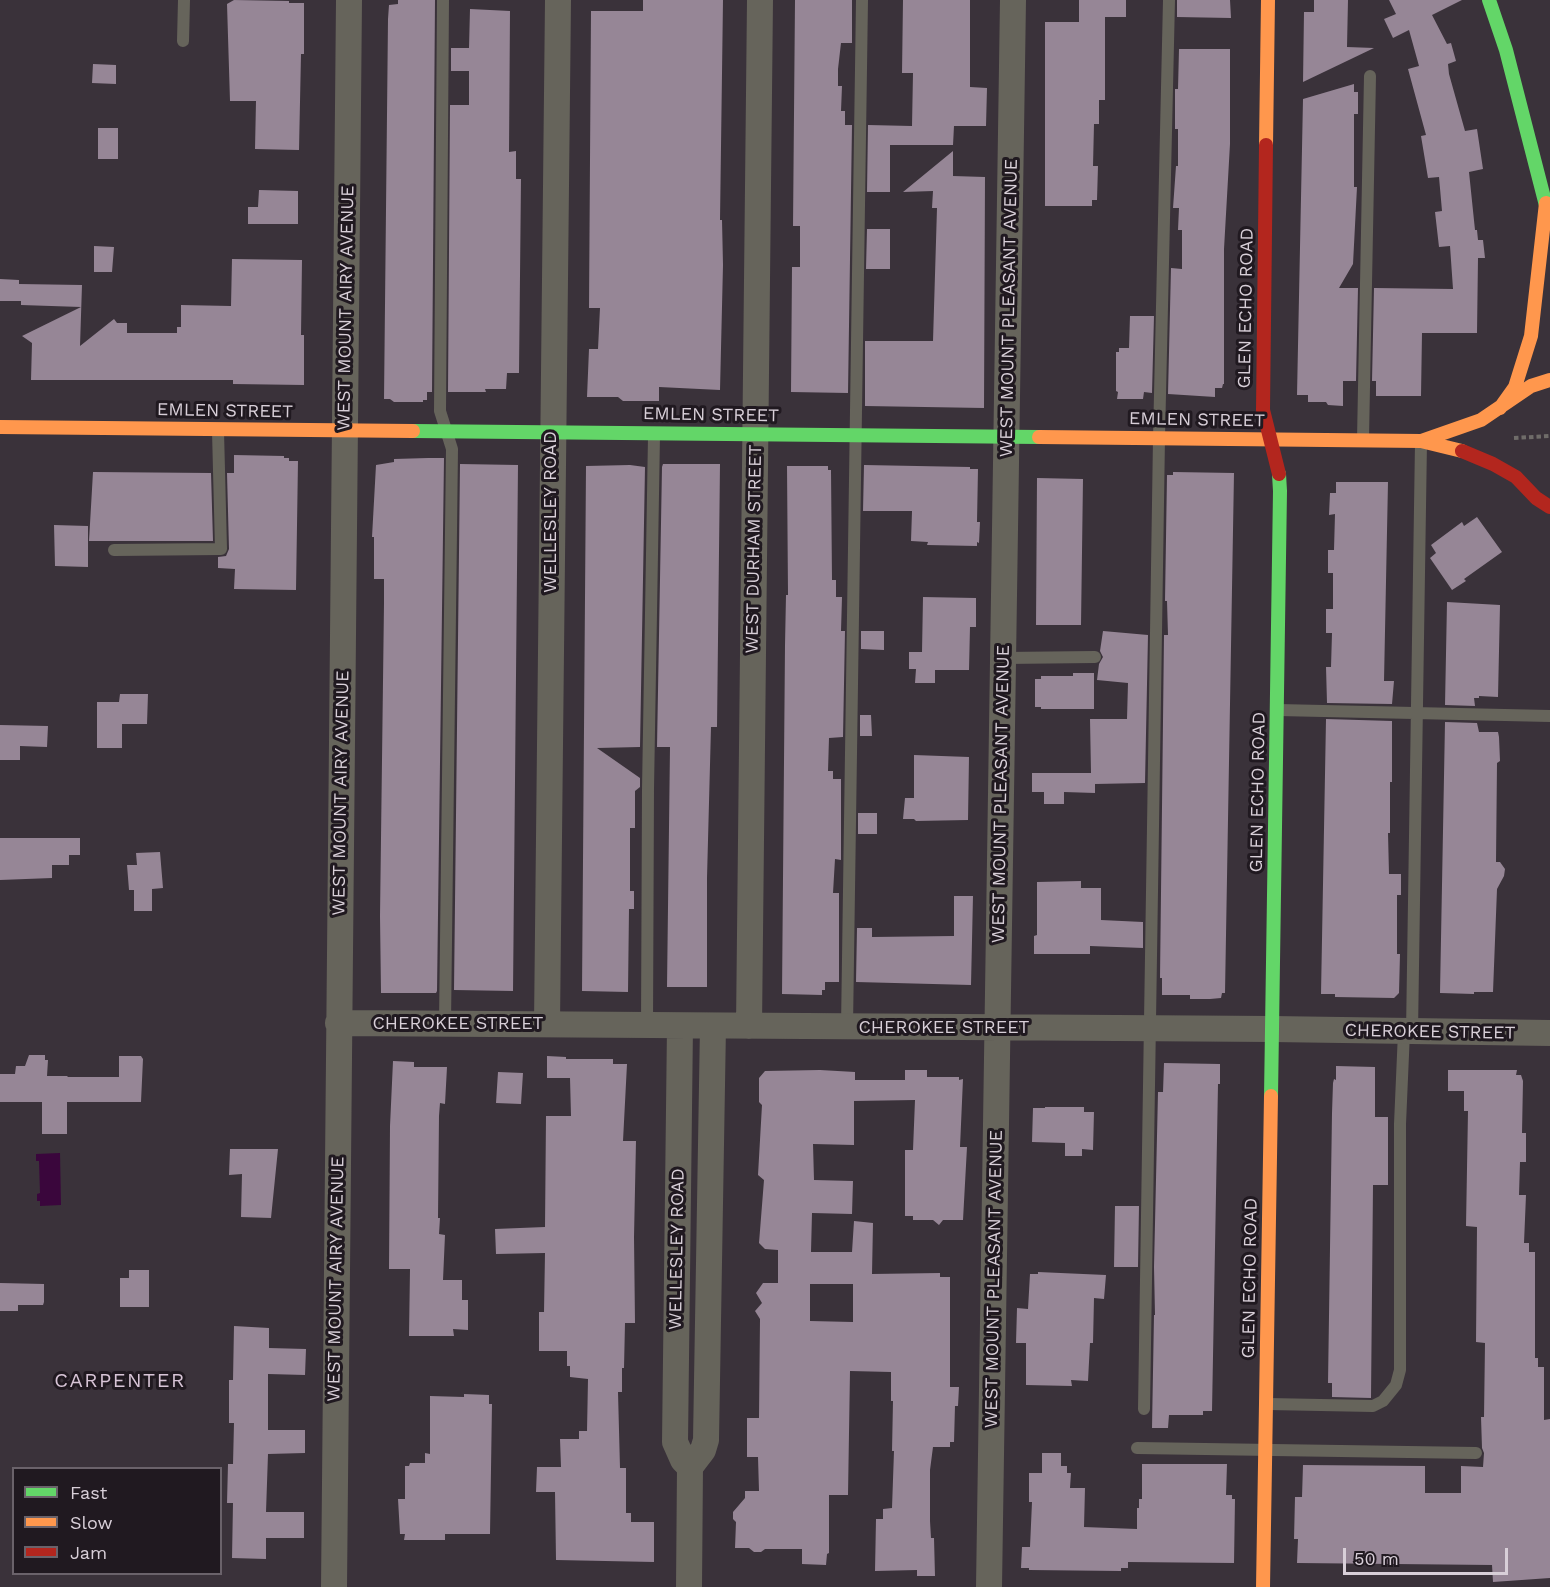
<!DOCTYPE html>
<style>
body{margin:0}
#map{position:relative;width:1550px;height:1587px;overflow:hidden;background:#3a323a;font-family:"Work Sans",sans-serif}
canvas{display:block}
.legend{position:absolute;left:12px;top:1467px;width:210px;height:108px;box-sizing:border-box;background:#201920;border:2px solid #6a626a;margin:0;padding:8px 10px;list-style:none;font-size:18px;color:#d8cfd8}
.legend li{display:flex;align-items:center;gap:12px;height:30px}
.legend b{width:30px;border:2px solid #6a626a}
.scale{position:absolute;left:1343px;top:1548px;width:165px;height:27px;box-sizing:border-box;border:3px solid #d8cfd8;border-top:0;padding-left:8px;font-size:18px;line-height:21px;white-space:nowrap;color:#d8cfd8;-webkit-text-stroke:4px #201920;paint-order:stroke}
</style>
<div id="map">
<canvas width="1550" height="1587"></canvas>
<ul class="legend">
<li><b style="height:8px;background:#63d668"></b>Fast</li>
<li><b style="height:8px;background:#ff974d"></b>Slow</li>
<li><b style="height:8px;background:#b3261e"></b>Jam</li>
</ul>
<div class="scale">50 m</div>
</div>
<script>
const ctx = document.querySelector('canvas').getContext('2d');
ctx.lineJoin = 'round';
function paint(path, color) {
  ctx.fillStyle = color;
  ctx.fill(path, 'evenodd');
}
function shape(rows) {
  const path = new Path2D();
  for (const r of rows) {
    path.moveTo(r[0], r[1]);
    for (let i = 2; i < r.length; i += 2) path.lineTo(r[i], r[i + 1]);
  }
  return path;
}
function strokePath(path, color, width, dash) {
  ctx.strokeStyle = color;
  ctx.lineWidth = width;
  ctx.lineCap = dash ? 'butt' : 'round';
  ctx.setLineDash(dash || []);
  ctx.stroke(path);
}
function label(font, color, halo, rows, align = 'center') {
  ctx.font = font + ' "Work Sans",sans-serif';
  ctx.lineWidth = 6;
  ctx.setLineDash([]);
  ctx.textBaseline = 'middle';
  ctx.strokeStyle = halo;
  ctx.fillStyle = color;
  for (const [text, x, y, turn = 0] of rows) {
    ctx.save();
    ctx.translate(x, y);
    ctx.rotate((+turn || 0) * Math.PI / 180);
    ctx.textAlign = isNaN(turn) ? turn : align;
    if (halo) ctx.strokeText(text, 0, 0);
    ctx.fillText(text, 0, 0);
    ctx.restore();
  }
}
const water = shape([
 [60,1153,61,1205,40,1206,40,1201,37,1201,37,1194,40,1193,39,1161,36,1161,36,1154]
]);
const building = shape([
 [234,0,289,1,289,3,304,3,304,54,301,54,299,150,255,149,256,101,230,101,227,4],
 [398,0,435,0,432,392,427,392,427,400,423,400,423,402,394,402,390,399,384,399,388,19,389,5,398,4],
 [643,0,723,0,720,220,722,220,723,265,720,390,659,387,659,401,623,401,618,397,587,397,589,349,598,349,600,308,589,308,591,11,643,11],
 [795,0,852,0,852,43,841,43,838,69,838,86,842,86,841,111,845,111,845,125,852,125,848,393,791,392,792,267,800,267,800,226,793,226],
 [903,0,970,0,970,87,987,88,986,126,954,126,953,145,890,145,890,192,867,192,868,125,912,126,913,73,902,73],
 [1079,0,1126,0,1126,17,1105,17,1105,100,1099,100,1099,124,1094,124,1093,166,1098,166,1097,200,1092,200,1092,206,1045,206,1045,22,1079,22],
 [1177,0,1230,0,1231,18,1177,17],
 [1314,0,1348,0,1347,47,1374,48,1303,82,1304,12,1314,12],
 [1389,0,1462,0,1432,15,1447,44,1451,43,1456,61,1448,64,1449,74,1465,131,1477,129,1483,169,1469,172,1475,230,1477,230,1478,240,1483,240,1485,258,1478,258,1477,333,1422,333,1421,396,1376,396,1376,381,1372,381,1374,288,1453,289,1450,246,1439,247,1435,212,1442,211,1439,177,1428,178,1421,136,1426,135,1408,69,1419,66,1409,30,1393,38,1384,19,1396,14],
 [470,9,510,11,509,152,516,151,516,179,521,179,519,373,507,373,506,389,485,389,486,392,448,392,450,105,469,105,469,71,451,71,451,48,469,48],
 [1179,49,1230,49,1230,144,1224,249,1224,384,1223,384,1222,388,1215,388,1215,397,1168,394,1171,268,1182,269,1182,230,1178,230,1179,208,1173,208,1176,166,1178,166,1178,129,1175,129,1175,89,1178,89],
 [93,64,116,65,116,84,92,83],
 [1354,84,1354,92,1358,92,1358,114,1354,114,1354,187,1357,187,1353,264,1339,288,1358,288,1356,381,1343,381,1343,406,1328,405,1326,402,1308,402,1308,395,1297,395,1303,99],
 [98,128,118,128,118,159,98,159],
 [953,151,953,176,985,177,984,408,865,406,865,341,933,341,937,208,932,208,933,191,903,192],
 [259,190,298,191,298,224,248,224,248,207,258,207],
 [867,229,890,229,890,269,866,269],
 [94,246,114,247,112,272,94,272],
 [232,259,302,260,301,335,304,335,304,385,233,384,233,380,31,380,32,343,22,336,81,307,21,305,21,301,0,301,0,279,19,280,19,284,82,285,80,346,114,319,117,323,127,323,127,333,177,333,177,327,181,327,181,305,231,306],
 [1130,316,1154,316,1152,393,1144,392,1143,399,1117,399,1118,392,1116,391,1116,352,1119,352,1119,348,1129,348],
 [234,455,284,456,284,458,289,458,289,461,298,461,296,590,234,589,235,569,218,568,218,557,226,556,229,549,227,473,234,473],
 [428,458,444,458,437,991,436,993,381,993,380,916,384,603,384,579,374,579,374,537,372,537,376,465,394,462,394,459],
 [460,464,518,465,513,991,454,990],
 [663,464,720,464,717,727,711,727,707,878,707,987,667,987,670,747,657,747,662,467],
 [630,465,645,467,640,747,597,748,640,778,640,787,635,791,635,828,630,828,630,891,634,891,634,909,629,909,628,992,582,991,586,466],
 [864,465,970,467,970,469,978,469,977,522,980,522,979,543,977,542,977,546,927,545,928,542,911,541,912,511,863,511],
 [787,466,828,466,828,470,831,470,832,580,836,580,836,597,842,597,841,631,845,631,843,737,829,738,828,771,833,771,833,779,841,779,841,860,835,859,833,893,839,893,839,982,825,982,825,990,822,990,822,995,782,994,785,645,786,595,788,595],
 [93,472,211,473,213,541,89,541],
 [1173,472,1234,473,1225,993,1222,993,1221,998,1210,999,1190,999,1190,995,1162,995,1162,978,1160,978,1164,635,1168,635,1167,601,1165,601,1167,475,1173,475],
 [1037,478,1083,479,1081,625,1036,625],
 [1336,482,1388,482,1384,681,1394,681,1392,704,1327,703,1326,667,1331,667,1332,633,1326,633,1326,609,1333,609,1333,573,1328,573,1328,550,1334,550,1335,514,1329,515,1330,493,1336,493],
 [1477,517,1502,552,1464,579,1466,581,1452,590,1430,558,1436,553,1431,545,1462,522,1464,526],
 [54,525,88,526,88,567,55,566],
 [923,597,976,598,976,627,970,627,969,670,935,670,935,683,915,683,916,669,909,669,909,652,922,652],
 [1447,602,1500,605,1498,697,1479,696,1479,698,1474,698,1475,706,1445,705],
 [861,631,884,631,884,650,861,649],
 [1103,631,1148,635,1145,783,1095,784,1095,793,1064,792,1064,804,1044,804,1044,792,1032,792,1032,773,1091,773,1090,719,1127,719,1128,683,1097,680,1099,664,1103,657,1100,651],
 [1073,673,1094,673,1094,709,1041,709,1041,707,1035,707,1035,679,1041,679,1041,676,1073,676],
 [120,694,148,694,147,724,122,724,122,748,97,748,97,702,119,702],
 [860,715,871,715,872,736,860,736],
 [1326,719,1392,721,1392,782,1390,782,1390,833,1388,833,1389,874,1401,874,1401,895,1397,895,1397,954,1400,954,1399,993,1394,998,1335,997,1335,994,1321,994],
 [1445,722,1477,723,1479,732,1498,732,1499,737,1500,761,1497,763,1496,862,1500,862,1505,869,1504,876,1497,889,1493,992,1474,992,1474,994,1440,993],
 [0,725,48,726,47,747,20,746,20,760,0,760],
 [914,755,969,757,968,820,916,821,914,819,903,819,905,798,914,798],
 [858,813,877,813,877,834,858,834],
 [0,838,80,838,80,855,69,855,69,865,52,865,52,878,0,880],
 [160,852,163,888,152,889,152,911,134,911,134,890,129,890,127,865,137,865,136,853],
 [1081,881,1081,888,1101,888,1101,920,1143,922,1143,948,1090,946,1090,954,1034,954,1034,936,1037,935,1037,882],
 [954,896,973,896,971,985,856,982,857,928,872,928,872,937,954,936],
 [29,1055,45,1055,45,1060,48,1060,47,1076,68,1076,67,1077,119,1077,119,1056,141,1056,143,1059,141,1102,67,1102,67,1134,42,1134,42,1102,0,1102,0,1074,15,1074,16,1066,25,1066],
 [547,1056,566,1057,566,1059,613,1059,613,1064,627,1064,623,1141,636,1141,634,1237,635,1323,625,1323,624,1368,622,1368,622,1392,618,1392,620,1468,626,1468,626,1513,631,1513,631,1522,654,1522,654,1562,556,1560,555,1492,536,1492,537,1467,561,1467,560,1439,579,1439,579,1431,587,1431,588,1379,570,1377,570,1366,567,1366,567,1351,539,1351,539,1312,544,1312,545,1253,496,1254,495,1229,545,1227,546,1116,571,1116,570,1078,547,1078],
 [393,1061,414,1062,414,1067,447,1067,445,1104,440,1103,439,1116,438,1218,440,1218,439,1234,445,1235,443,1280,462,1280,462,1300,468,1300,468,1330,453,1329,454,1336,409,1336,410,1269,389,1269,390,1126],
 [1164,1063,1220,1064,1220,1084,1218,1084,1212,1411,1203,1411,1203,1415,1169,1415,1168,1428,1152,1428,1154,1315,1155,1315,1154,1267,1158,1092,1163,1092],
 [1336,1066,1375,1067,1375,1117,1388,1117,1388,1185,1373,1185,1371,1398,1332,1397,1332,1383,1328,1383,1332,1113,1333,1083,1334,1079,1336,1080],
 [820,1070,855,1072,855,1080,905,1080,905,1070,927,1070,927,1077,959,1077,959,1080,963,1079,960,1147,967,1147,963,1220,943,1220,939,1225,933,1220,913,1220,913,1216,905,1216,905,1150,913,1150,915,1100,854,1101,854,1145,813,1144,814,1180,853,1181,852,1214,812,1213,811,1252,852,1252,854,1221,873,1223,872,1274,940,1273,940,1277,950,1277,950,1387,959,1387,958,1406,955,1406,954,1442,950,1442,950,1447,933,1447,930,1470,930,1521,931,1538,934,1538,935,1576,917,1576,917,1570,875,1571,876,1519,883,1519,883,1509,892,1508,894,1451,892,1451,893,1401,891,1401,891,1372,850,1371,848,1495,829,1495,829,1553,827,1554,826,1565,802,1564,802,1549,765,1549,761,1552,754,1552,749,1548,735,1548,736,1522,733,1519,733,1512,745,1498,745,1491,759,1491,758,1457,747,1457,747,1418,759,1418,760,1319,755,1311,762,1303,756,1293,763,1283,778,1283,778,1250,765,1249,759,1243,764,1180,758,1175,762,1105,759,1102,759,1078,765,1071],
 [810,1284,853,1284,853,1322,810,1321],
 [1448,1070,1517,1070,1516,1075,1521,1075,1523,1081,1522,1133,1526,1133,1526,1162,1520,1162,1519,1195,1526,1195,1524,1243,1529,1243,1529,1252,1535,1252,1535,1358,1538,1358,1538,1367,1544,1367,1544,1420,1550,1419,1550,1578,1493,1582,1492,1565,1297,1563,1298,1539,1294,1539,1295,1497,1302,1497,1303,1465,1425,1466,1425,1493,1461,1493,1461,1466,1483,1467,1484,1453,1482,1448,1481,1417,1484,1417,1485,1343,1476,1342,1477,1227,1466,1226,1468,1111,1464,1111,1464,1091,1448,1091],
 [498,1072,523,1073,521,1104,496,1103],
 [1045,1107,1084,1107,1084,1112,1094,1112,1093,1150,1082,1149,1082,1156,1065,1156,1065,1143,1032,1142,1033,1108,1045,1108],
 [230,1149,278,1149,271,1218,241,1217,242,1174,229,1175],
 [1115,1206,1139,1206,1138,1267,1114,1267],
 [129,1270,149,1270,149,1307,120,1307,120,1278,129,1278],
 [1038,1272,1106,1275,1104,1299,1094,1298,1093,1343,1090,1343,1088,1381,1071,1380,1072,1386,1026,1385,1026,1343,1016,1343,1017,1308,1028,1309,1030,1274,1038,1274],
 [0,1283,44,1284,44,1302,43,1305,18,1305,18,1311,0,1311],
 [234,1326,269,1328,269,1348,306,1349,305,1375,268,1374,268,1430,305,1430,305,1453,268,1454,266,1512,304,1512,304,1538,266,1538,266,1559,232,1558,233,1503,227,1503,228,1464,233,1464,234,1423,229,1423,229,1380,233,1380],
 [464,1394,489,1395,489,1404,492,1404,490,1534,445,1534,445,1540,404,1540,405,1534,400,1534,398,1499,405,1499,405,1466,409,1466,410,1463,425,1463,425,1453,430,1454,430,1396,464,1397],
 [1042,1453,1061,1453,1061,1466,1067,1466,1067,1473,1071,1473,1070,1488,1085,1488,1084,1527,1137,1529,1137,1508,1139,1508,1139,1499,1142,1499,1142,1464,1227,1464,1226,1495,1232,1495,1232,1499,1235,1499,1234,1563,1128,1562,1128,1568,1121,1568,1121,1571,1029,1570,1029,1568,1021,1568,1022,1547,1030,1547,1032,1502,1029,1502,1029,1473,1042,1473]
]);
const path = shape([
 [1514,438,1550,436]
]);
const lane = shape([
 [443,0,440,411,452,449,445,1023],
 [183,41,184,0],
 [1363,439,1370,76],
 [114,550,221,549,218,431],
 [1004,658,1095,657],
 [1278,710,1550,716],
 [647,1026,648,789,654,436],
 [847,1027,862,0],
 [1412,1032,1421,442],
 [1268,1404,1373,1406,1383,1401,1396,1385,1400,1370,1400,1124,1404,1032],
 [1144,1409,1159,438,1169,0],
 [1137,1448,1476,1453]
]);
const street = shape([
 [338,1023,1272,1029,1550,1033],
 [547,1024,558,0],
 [680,1026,675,1442,683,1460,690,1467],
 [749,1026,760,0],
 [334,1587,349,0],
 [689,1587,690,1467,703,1450,706,1440,713,1026],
 [989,1587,1013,0]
]);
const fast = shape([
 [1489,0,1506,50,1550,221],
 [413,431,1039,437],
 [1271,1096,1280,491,1279,474]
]);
const slow = shape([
 [1266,145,1268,0],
 [1500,408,1515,387,1531,336,1546,203],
 [0,427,413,431],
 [1039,437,1421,441,1462,451],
 [1421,441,1481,420,1531,386,1550,380],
 [1263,1587,1271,1096]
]);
const jam = shape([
 [1266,145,1263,410,1279,474],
 [1462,451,1493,464,1516,477,1536,498,1550,507]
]);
const streetNames = [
 ["WEST MOUNT AIRY AVENUE",346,308,-89],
 ["WEST MOUNT PLEASANT AVENUE",1009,308,-89],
 ["GLEN ECHO ROAD",1246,308,-89],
 ["EMLEN STREET",225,411,1],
 ["EMLEN STREET",711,415,1],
 ["EMLEN STREET",1197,420,1],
 ["WELLESLEY ROAD",551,512,-90],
 ["WEST DURHAM STREET",754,549,-89],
 ["GLEN ECHO ROAD",1258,792,-89],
 ["WEST MOUNT AIRY AVENUE",341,793,-89],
 ["WEST MOUNT PLEASANT AVENUE",1001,794,-89],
 ["CHEROKEE STREET",458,1024],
 ["CHEROKEE STREET",944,1028],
 ["CHEROKEE STREET",1430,1032,1],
 ["WELLESLEY ROAD",677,1249,-89],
 ["GLEN ECHO ROAD",1250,1278,-89],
 ["WEST MOUNT AIRY AVENUE",336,1279,-89],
 ["WEST MOUNT PLEASANT AVENUE",994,1279,-89]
];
const neighbourhoodNames = [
 ["CARPENTER",120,1381]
];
paint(water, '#3a063c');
paint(building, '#968696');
strokePath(path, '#6f6c69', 4, [4.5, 3]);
strokePath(lane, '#66645b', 12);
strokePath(street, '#66645b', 26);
strokePath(fast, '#63d668', 14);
strokePath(slow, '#ff974d', 14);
strokePath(jam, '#b3261e', 14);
label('18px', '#d8cfd8', '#201920', streetNames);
ctx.letterSpacing = '1.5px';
label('20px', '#d7c4d6', '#201920', neighbourhoodNames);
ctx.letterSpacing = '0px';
</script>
